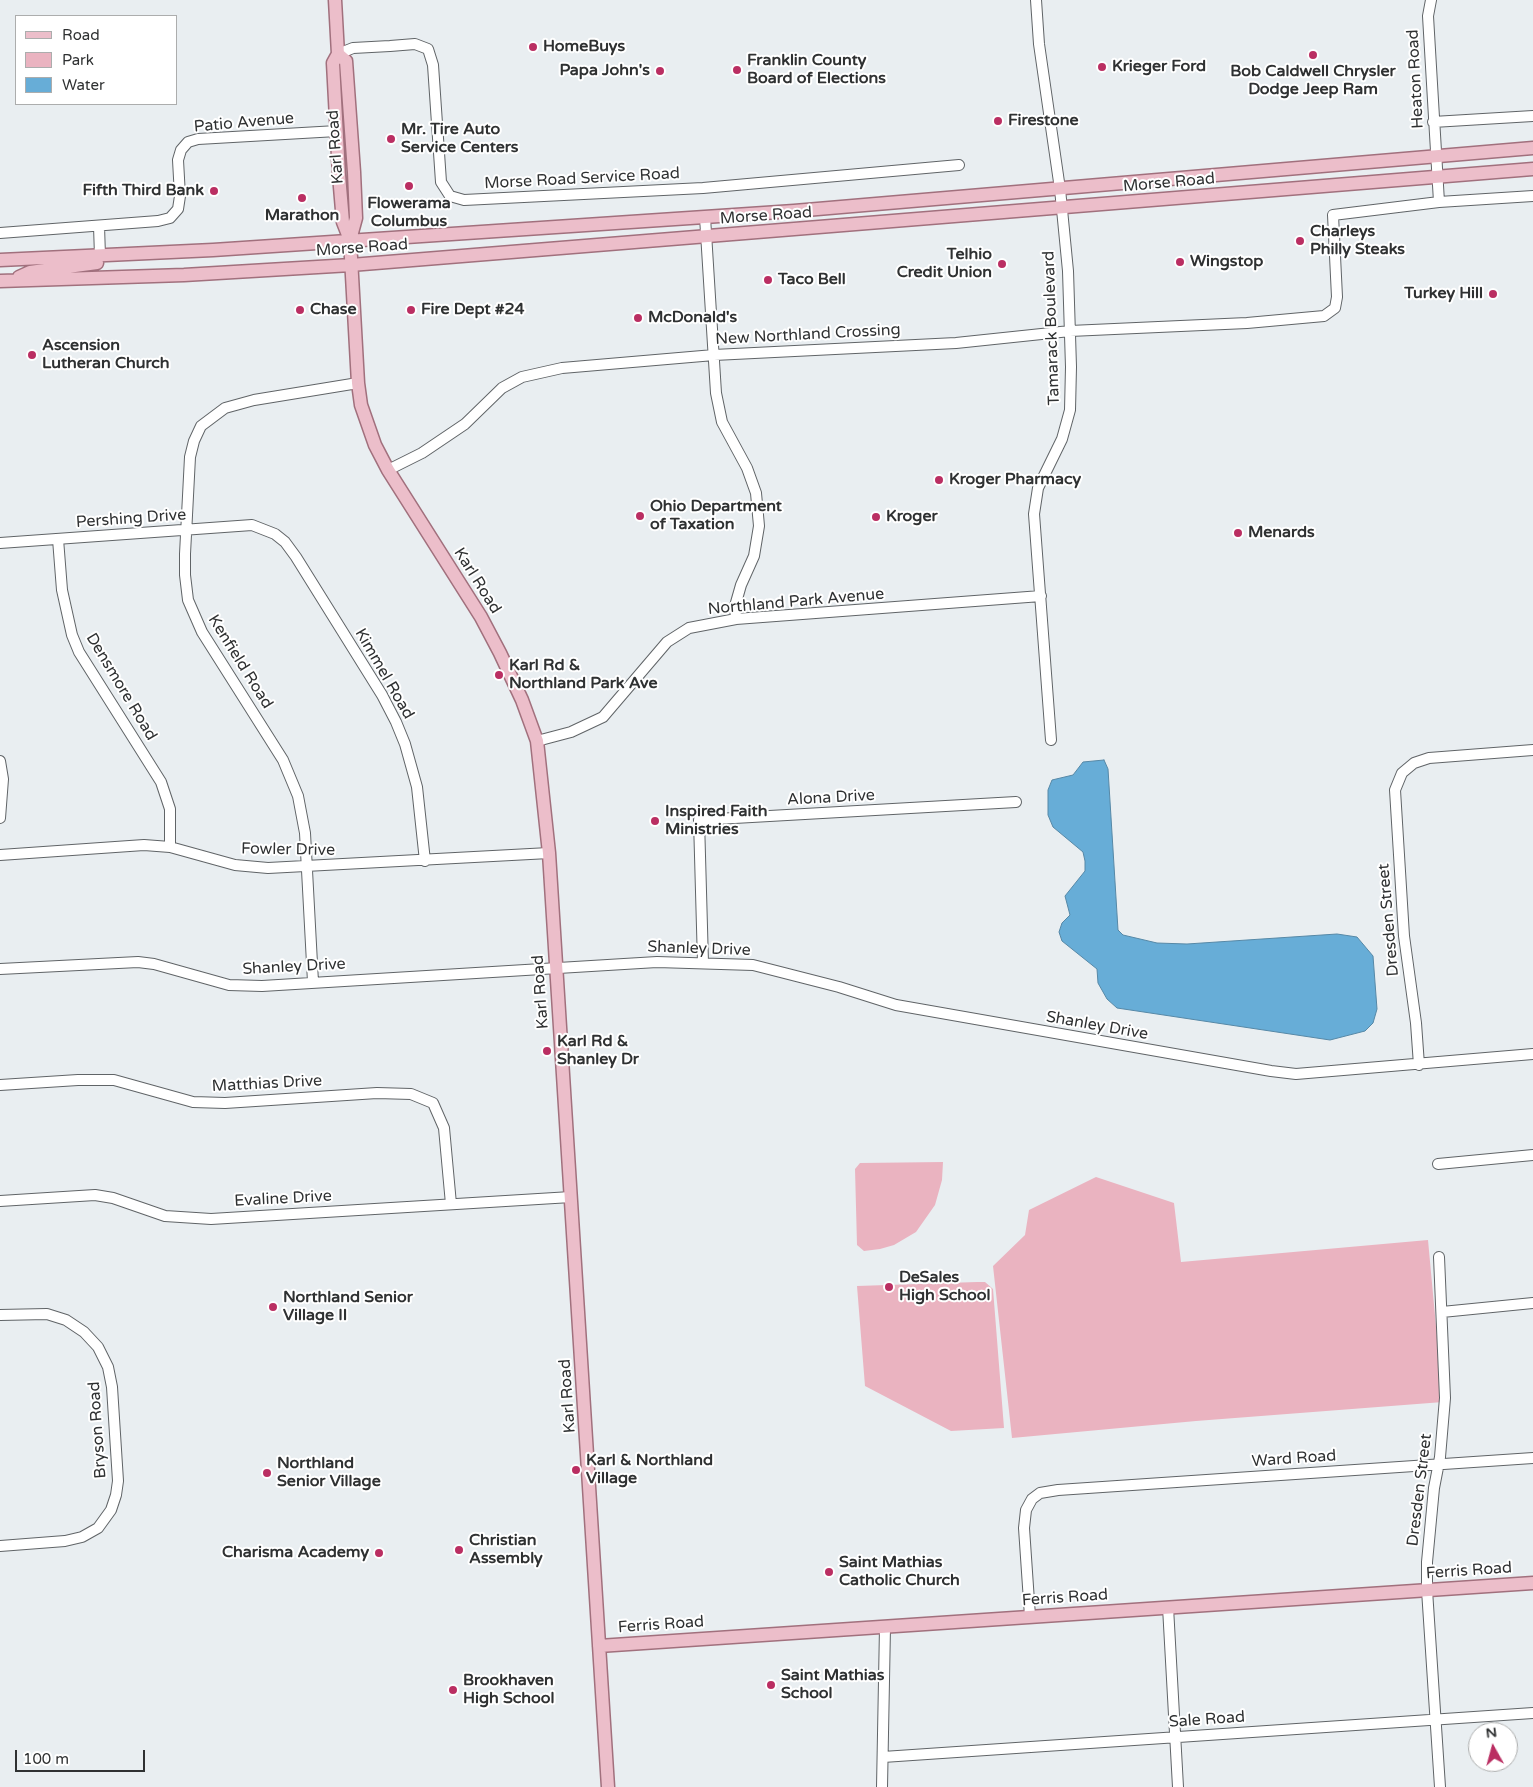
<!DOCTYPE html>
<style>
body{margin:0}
#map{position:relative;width:1533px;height:1787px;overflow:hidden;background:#e9eef1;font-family:"Varela Round",sans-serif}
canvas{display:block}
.legend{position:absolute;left:15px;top:15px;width:162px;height:90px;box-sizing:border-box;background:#fff;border:1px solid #acadad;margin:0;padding:6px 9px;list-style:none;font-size:15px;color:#2f3132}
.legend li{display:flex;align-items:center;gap:10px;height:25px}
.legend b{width:25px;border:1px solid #acadad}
.north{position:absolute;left:1468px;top:1722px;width:50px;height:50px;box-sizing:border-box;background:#fff;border:1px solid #acadad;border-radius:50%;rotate:353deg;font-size:14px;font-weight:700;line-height:20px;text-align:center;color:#2f3132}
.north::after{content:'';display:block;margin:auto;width:18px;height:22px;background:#ba2e62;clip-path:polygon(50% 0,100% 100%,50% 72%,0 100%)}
.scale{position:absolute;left:15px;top:1750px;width:130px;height:22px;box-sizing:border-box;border:2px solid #2f3132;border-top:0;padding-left:6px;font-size:15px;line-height:18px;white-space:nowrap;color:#2f3132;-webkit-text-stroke:4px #fff;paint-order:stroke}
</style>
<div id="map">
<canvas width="1533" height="1787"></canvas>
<ul class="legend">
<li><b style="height:6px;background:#ecbeca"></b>Road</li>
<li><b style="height:14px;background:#eab3c0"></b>Park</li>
<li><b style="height:14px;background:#67add7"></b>Water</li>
</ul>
<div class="north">N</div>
<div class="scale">100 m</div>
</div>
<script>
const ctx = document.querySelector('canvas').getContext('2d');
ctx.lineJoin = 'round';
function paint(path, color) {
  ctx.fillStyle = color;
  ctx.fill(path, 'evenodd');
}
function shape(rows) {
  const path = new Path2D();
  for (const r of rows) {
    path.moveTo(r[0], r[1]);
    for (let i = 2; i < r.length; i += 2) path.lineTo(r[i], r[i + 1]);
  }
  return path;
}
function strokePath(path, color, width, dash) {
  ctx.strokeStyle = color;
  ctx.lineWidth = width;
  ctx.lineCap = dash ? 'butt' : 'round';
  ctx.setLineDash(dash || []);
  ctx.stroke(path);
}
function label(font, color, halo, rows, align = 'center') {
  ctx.font = font + ' "Varela Round",sans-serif';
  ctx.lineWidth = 4;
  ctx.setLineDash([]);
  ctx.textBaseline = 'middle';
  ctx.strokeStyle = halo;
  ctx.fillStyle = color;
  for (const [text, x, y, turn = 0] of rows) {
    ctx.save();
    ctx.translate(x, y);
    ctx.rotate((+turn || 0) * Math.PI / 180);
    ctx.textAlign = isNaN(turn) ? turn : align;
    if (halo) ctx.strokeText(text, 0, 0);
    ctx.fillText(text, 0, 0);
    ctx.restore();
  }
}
const green = shape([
 [943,1162,942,1180,935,1205,916,1232,894,1245,880,1249,864,1251,857,1245,855,1169,860,1163],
 [1096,1177,1174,1203,1181,1262,1428,1240,1443,1402,1196,1421,1012,1438,993,1266,1025,1235,1029,1210],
 [977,1282,985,1282,993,1289,1004,1428,951,1431,865,1386,857,1286]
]);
const water = shape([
 [1104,760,1108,769,1118,930,1123,935,1157,943,1187,944,1337,934,1357,937,1373,956,1377,1009,1373,1023,1365,1031,1330,1040,1117,1008,1107,999,1098,983,1097,969,1062,941,1059,932,1062,923,1070,915,1065,896,1085,871,1085,861,1083,852,1053,827,1048,815,1048,790,1052,780,1073,775,1083,762,1104,760]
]);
const minor = shape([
 [1036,0,1039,44,1060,189,1068,271,1071,367,1070,410,1062,439,1038,488,1034,514,1051,740],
 [1431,0,1428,16,1439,202,1533,196],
 [338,54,353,48,390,46,415,44,428,49,433,65,441,182,450,196,464,200,703,188,959,165],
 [1433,122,1533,116],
 [705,217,716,393,722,422,747,468,756,493,759,526,754,556,741,585,735,606,736,619],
 [99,226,100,256],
 [0,233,158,221,170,218,178,209,180,196,178,160,181,150,188,142,198,139,337,131],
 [388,470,422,453,465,424,502,388,522,377,562,368,714,355,956,343,1070,331,1247,323,1324,316,1335,308,1337,297,1333,215,1439,202],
 [58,539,62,590,72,635,79,652,161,782,170,809,170,847],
 [0,543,252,525,275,534,285,542,296,557,382,695,396,722,405,744,417,787,425,861],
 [537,741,571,732,603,717,667,642,689,628,736,619,1041,596],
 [0,761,3,779,0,818],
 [0,855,144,845,170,847,235,865,268,868,549,853],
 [703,963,699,820,1016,802],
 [0,969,138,962,154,964,229,985,262,986,657,962,753,965,839,987,896,1005,1271,1071,1296,1074,1533,1054],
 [313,982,305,833,298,796,283,760,202,632,188,600,185,575,185,554,190,457,194,441,201,426,225,408,254,400,358,383],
 [1419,1065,1416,1023,1404,936,1395,790,1402,773,1414,763,1429,758,1533,750],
 [0,1085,78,1080,114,1080,193,1102,225,1103,377,1093,411,1094,433,1103,444,1128,451,1204],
 [1438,1164,1533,1155],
 [0,1201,95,1195,113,1198,165,1216,211,1219,571,1197],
 [1439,1257,1445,1398,1440,1457,1434,1488,1427,1562,1427,1590,1440,1787],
 [1442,1312,1533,1303],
 [0,1315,47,1314,66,1320,84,1332,98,1347,108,1367,112,1387,118,1481,116,1495,111,1510,98,1528,82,1537,65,1541,0,1546],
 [1168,1607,1178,1787],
 [1030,1616,1024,1528,1026,1510,1032,1499,1040,1493,1058,1490,1533,1458],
 [883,1757,1533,1713],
 [882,1787,885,1627]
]);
const major = shape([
 [335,0,338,54,333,63,339,175,343,222,350,240,358,383,361,405,375,445,388,470,481,617,500,653,522,700,537,741,549,853,608,1787],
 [338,54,346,61,354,172,356,218,350,240],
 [0,260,213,250,794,211,1533,148],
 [19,277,30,272,97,263],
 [0,281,184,275,351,265,1533,169],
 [599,1646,1533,1583]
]);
const markers = [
 [533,47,5,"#ba2e62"],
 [1313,55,5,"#ba2e62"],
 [1102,67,5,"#ba2e62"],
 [737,70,5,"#ba2e62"],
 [660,71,5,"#ba2e62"],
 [998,121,5,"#ba2e62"],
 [391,139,5,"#ba2e62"],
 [409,186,5,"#ba2e62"],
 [214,191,5,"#ba2e62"],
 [302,198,5,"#ba2e62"],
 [1300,241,5,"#ba2e62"],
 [1180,262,5,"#ba2e62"],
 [1002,264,5,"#ba2e62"],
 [768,280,5,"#ba2e62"],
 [1493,294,5,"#ba2e62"],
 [300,310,5,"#ba2e62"],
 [411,310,5,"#ba2e62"],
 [638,318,5,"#ba2e62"],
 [32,355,5,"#ba2e62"],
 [939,480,5,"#ba2e62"],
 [640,516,5,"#ba2e62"],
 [876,517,5,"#ba2e62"],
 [1238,533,5,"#ba2e62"],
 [499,675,5,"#ba2e62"],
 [655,821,5,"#ba2e62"],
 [547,1051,5,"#ba2e62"],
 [889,1287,5,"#ba2e62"],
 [273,1307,5,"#ba2e62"],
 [576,1470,5,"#ba2e62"],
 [267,1473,5,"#ba2e62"],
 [459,1550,5,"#ba2e62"],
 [379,1553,5,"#ba2e62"],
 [829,1572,5,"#ba2e62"],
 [771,1685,5,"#ba2e62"],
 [453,1690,5,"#ba2e62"]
];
const poiNames = [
 ["HomeBuys",543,47],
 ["Franklin County",747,61],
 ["Board of Elections",747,79],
 ["Krieger Ford",1112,67],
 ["Papa John's",650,71,"right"],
 ["Bob Caldwell Chrysler",1313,72,"center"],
 ["Dodge Jeep Ram",1313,90,"center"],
 ["Firestone",1008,121],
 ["Mr. Tire Auto",401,130],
 ["Service Centers",401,148],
 ["Fifth Third Bank",204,191,"right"],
 ["Flowerama",409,204,"center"],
 ["Columbus",409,222,"center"],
 ["Marathon",302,216,"center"],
 ["Charleys",1310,232],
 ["Philly Steaks",1310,250],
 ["Telhio",992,255,"right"],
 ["Credit Union",992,273,"right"],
 ["Wingstop",1190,262],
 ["Taco Bell",778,280],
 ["Turkey Hill",1483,294,"right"],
 ["Chase",310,310],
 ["Fire Dept #24",421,310],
 ["McDonald's",648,318],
 ["Ascension",42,346],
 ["Lutheran Church",42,364],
 ["Kroger Pharmacy",949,480],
 ["Ohio Department",650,507],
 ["of Taxation",650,525],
 ["Kroger",886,517],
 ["Menards",1248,533],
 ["Karl Rd &",509,666],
 ["Northland Park Ave",509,684],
 ["Inspired Faith",665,812],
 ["Ministries",665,830],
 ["Karl Rd &",557,1042],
 ["Shanley Dr",557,1060],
 ["DeSales",899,1278],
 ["High School",899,1296],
 ["Northland Senior",283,1298],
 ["Village II",283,1316],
 ["Karl & Northland",586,1461],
 ["Village",586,1479],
 ["Northland",277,1464],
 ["Senior Village",277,1482],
 ["Christian",469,1541],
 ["Assembly",469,1559],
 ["Charisma Academy",369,1553,"right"],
 ["Saint Mathias",839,1563],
 ["Catholic Church",839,1581],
 ["Saint Mathias",781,1676],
 ["School",781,1694],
 ["Brookhaven",463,1681],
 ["High School",463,1699]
];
const streetNames = [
 ["Heaton Road",1416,79,-93],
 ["Patio Avenue",244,123,-5],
 ["Karl Road",336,147,-94],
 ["Morse Road Service Road",582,179,-3],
 ["Morse Road",1169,183,-5],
 ["Morse Road",766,216,-4],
 ["Morse Road",362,248,-4],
 ["Tamarack Boulevard",1052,328,-92],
 ["New Northland Crossing",808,335,-3],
 ["Pershing Drive",131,519,-4],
 ["Karl Road",477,581,58],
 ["Northland Park Avenue",796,602,-5],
 ["Kenfield Road",240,662,58],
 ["Kimmel Road",384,674,60],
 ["Densmore Road",121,687,59],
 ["Alona Drive",831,798,-3],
 ["Fowler Drive",288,850,1],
 ["Dresden Street",1389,920,-95],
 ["Shanley Drive",699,949,2],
 ["Shanley Drive",294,967,-3],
 ["Karl Road",541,992,-94],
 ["Shanley Drive",1097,1026,10],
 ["Matthias Drive",267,1084,-3],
 ["Evaline Drive",283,1199,-3],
 ["Karl Road",568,1396,-94],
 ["Bryson Road",98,1430,-94],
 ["Ward Road",1294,1459,-4],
 ["Dresden Street",1420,1490,-83],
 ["Ferris Road",1469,1571,-4],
 ["Ferris Road",1065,1598,-4],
 ["Ferris Road",661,1625,-4],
 ["Sale Road",1207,1720,-4]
];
paint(green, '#eab3c0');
paint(water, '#67add7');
strokePath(water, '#5688a6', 1);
strokePath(minor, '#606467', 12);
strokePath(major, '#a1707d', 15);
strokePath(minor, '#fff', 10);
strokePath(major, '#ecbeca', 12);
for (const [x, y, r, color] of markers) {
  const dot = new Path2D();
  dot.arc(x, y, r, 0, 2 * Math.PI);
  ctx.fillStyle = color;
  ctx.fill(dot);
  strokePath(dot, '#fff', 2);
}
label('bold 16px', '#2f3132', '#fff', poiNames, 'left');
label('16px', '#2f3132', '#fff', streetNames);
</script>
